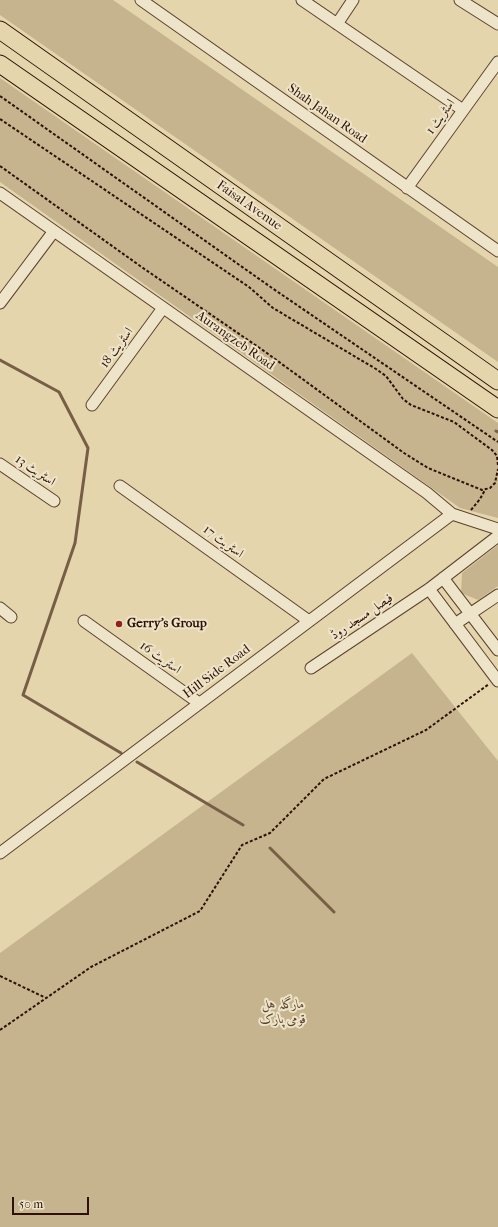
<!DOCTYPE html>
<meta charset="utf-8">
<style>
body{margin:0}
#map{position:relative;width:498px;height:1227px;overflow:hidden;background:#e5d5ac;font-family:"IM FELL French Canon",serif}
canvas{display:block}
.scale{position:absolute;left:12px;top:1197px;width:77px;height:18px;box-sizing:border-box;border:2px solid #2e1104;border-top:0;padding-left:5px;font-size:12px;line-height:14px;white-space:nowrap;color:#2e1104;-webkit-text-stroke:3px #eee4c9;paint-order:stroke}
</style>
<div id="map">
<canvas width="498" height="1227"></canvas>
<div class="scale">50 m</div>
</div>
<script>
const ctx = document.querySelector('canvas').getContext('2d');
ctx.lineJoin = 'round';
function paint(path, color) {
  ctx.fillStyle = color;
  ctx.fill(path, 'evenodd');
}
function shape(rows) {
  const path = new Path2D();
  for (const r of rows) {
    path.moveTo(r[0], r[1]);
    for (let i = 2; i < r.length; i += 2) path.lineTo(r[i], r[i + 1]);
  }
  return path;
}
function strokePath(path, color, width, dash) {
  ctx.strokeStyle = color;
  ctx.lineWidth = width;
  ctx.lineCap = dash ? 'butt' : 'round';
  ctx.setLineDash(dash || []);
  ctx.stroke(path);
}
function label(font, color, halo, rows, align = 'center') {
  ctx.font = font + ' "IM FELL French Canon",Amiri,serif';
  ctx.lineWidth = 4;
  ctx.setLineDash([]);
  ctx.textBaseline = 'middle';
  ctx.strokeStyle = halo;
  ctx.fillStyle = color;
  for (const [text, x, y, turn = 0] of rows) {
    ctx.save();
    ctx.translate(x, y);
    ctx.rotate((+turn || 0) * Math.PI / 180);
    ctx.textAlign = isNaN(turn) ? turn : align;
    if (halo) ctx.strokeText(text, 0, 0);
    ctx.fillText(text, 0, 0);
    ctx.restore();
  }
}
const green = shape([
 [0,0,113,0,498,267,498,362,0,15],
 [0,78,498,423,498,518,460,508,0,182],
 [498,545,498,586,478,600,461,593,462,573],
 [412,653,498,761,498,1227,0,1227,0,953]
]);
const stream = shape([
 [0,360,59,392,88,448,75,543,23,695,121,753],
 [496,431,498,432],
 [137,762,243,825],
 [270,848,334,912]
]);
const path = shape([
 [0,96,272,288,498,442],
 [0,119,249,287,273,308,376,369,386,376,403,399,411,405,454,422,492,450,497,456,498,466],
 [0,166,143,268,264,351,404,453,428,468,482,490,490,488,495,483,498,469],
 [471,510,480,499,485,490],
 [0,976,46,998],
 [0,1030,91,967,200,911,242,845,270,833,324,779,426,730,489,684]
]);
const street = shape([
 [141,0,498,251],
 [302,0,463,110],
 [460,0,498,24],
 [337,24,353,0],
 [407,188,498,62],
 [0,193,427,493,452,514],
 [0,303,54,231],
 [92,405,163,308],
 [0,464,54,501],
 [120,486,309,621],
 [452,514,498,529],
 [443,578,498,650],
 [429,589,498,681],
 [0,608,11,617],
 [84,621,199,703],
 [455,624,498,595],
 [311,668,429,589,498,536],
 [0,853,452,514]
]);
const primary = shape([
 [0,30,498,381],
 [0,64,498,409]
]);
const markers = [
 [119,624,4,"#8f2418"]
];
const streetNames = [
 ["Shah Jahan Road",327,114,35],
 ["اسٹریٹ 1",441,117,-54],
 ["Faisal Avenue",249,206,35],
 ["Aurangzeb Road",235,341,35],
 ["اسٹریٹ 18",117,348,-54],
 ["اسٹریٹ 13",35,471,34],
 ["اسٹریٹ 17",223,542,36],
 ["فیصل مسجد روڈ",362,617,-34],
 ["اسٹریٹ 16",160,658,35],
 ["Hill Side Road",217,672,-37]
];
const poiNames = [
 ["Gerry's Group",127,624]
];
const parkNames = [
 ["مارگلہ ہل",283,1005],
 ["قومی پارک",283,1020]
];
paint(green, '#c6b48f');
strokePath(stream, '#775e47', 3);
strokePath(street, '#5c422e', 13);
strokePath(primary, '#2e1104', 19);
strokePath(path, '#2e1104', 2, [3, 2]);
strokePath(street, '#eee4c9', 11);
strokePath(primary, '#e5d5ac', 17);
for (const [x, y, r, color] of markers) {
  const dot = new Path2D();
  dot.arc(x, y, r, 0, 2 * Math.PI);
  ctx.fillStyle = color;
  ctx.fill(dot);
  strokePath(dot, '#eee4c9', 1.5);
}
label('13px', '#2e1104', '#eee4c9', streetNames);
label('bold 13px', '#2e1104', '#eee4c9', poiNames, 'left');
label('italic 13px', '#5c422e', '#eee4c9', parkNames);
</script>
